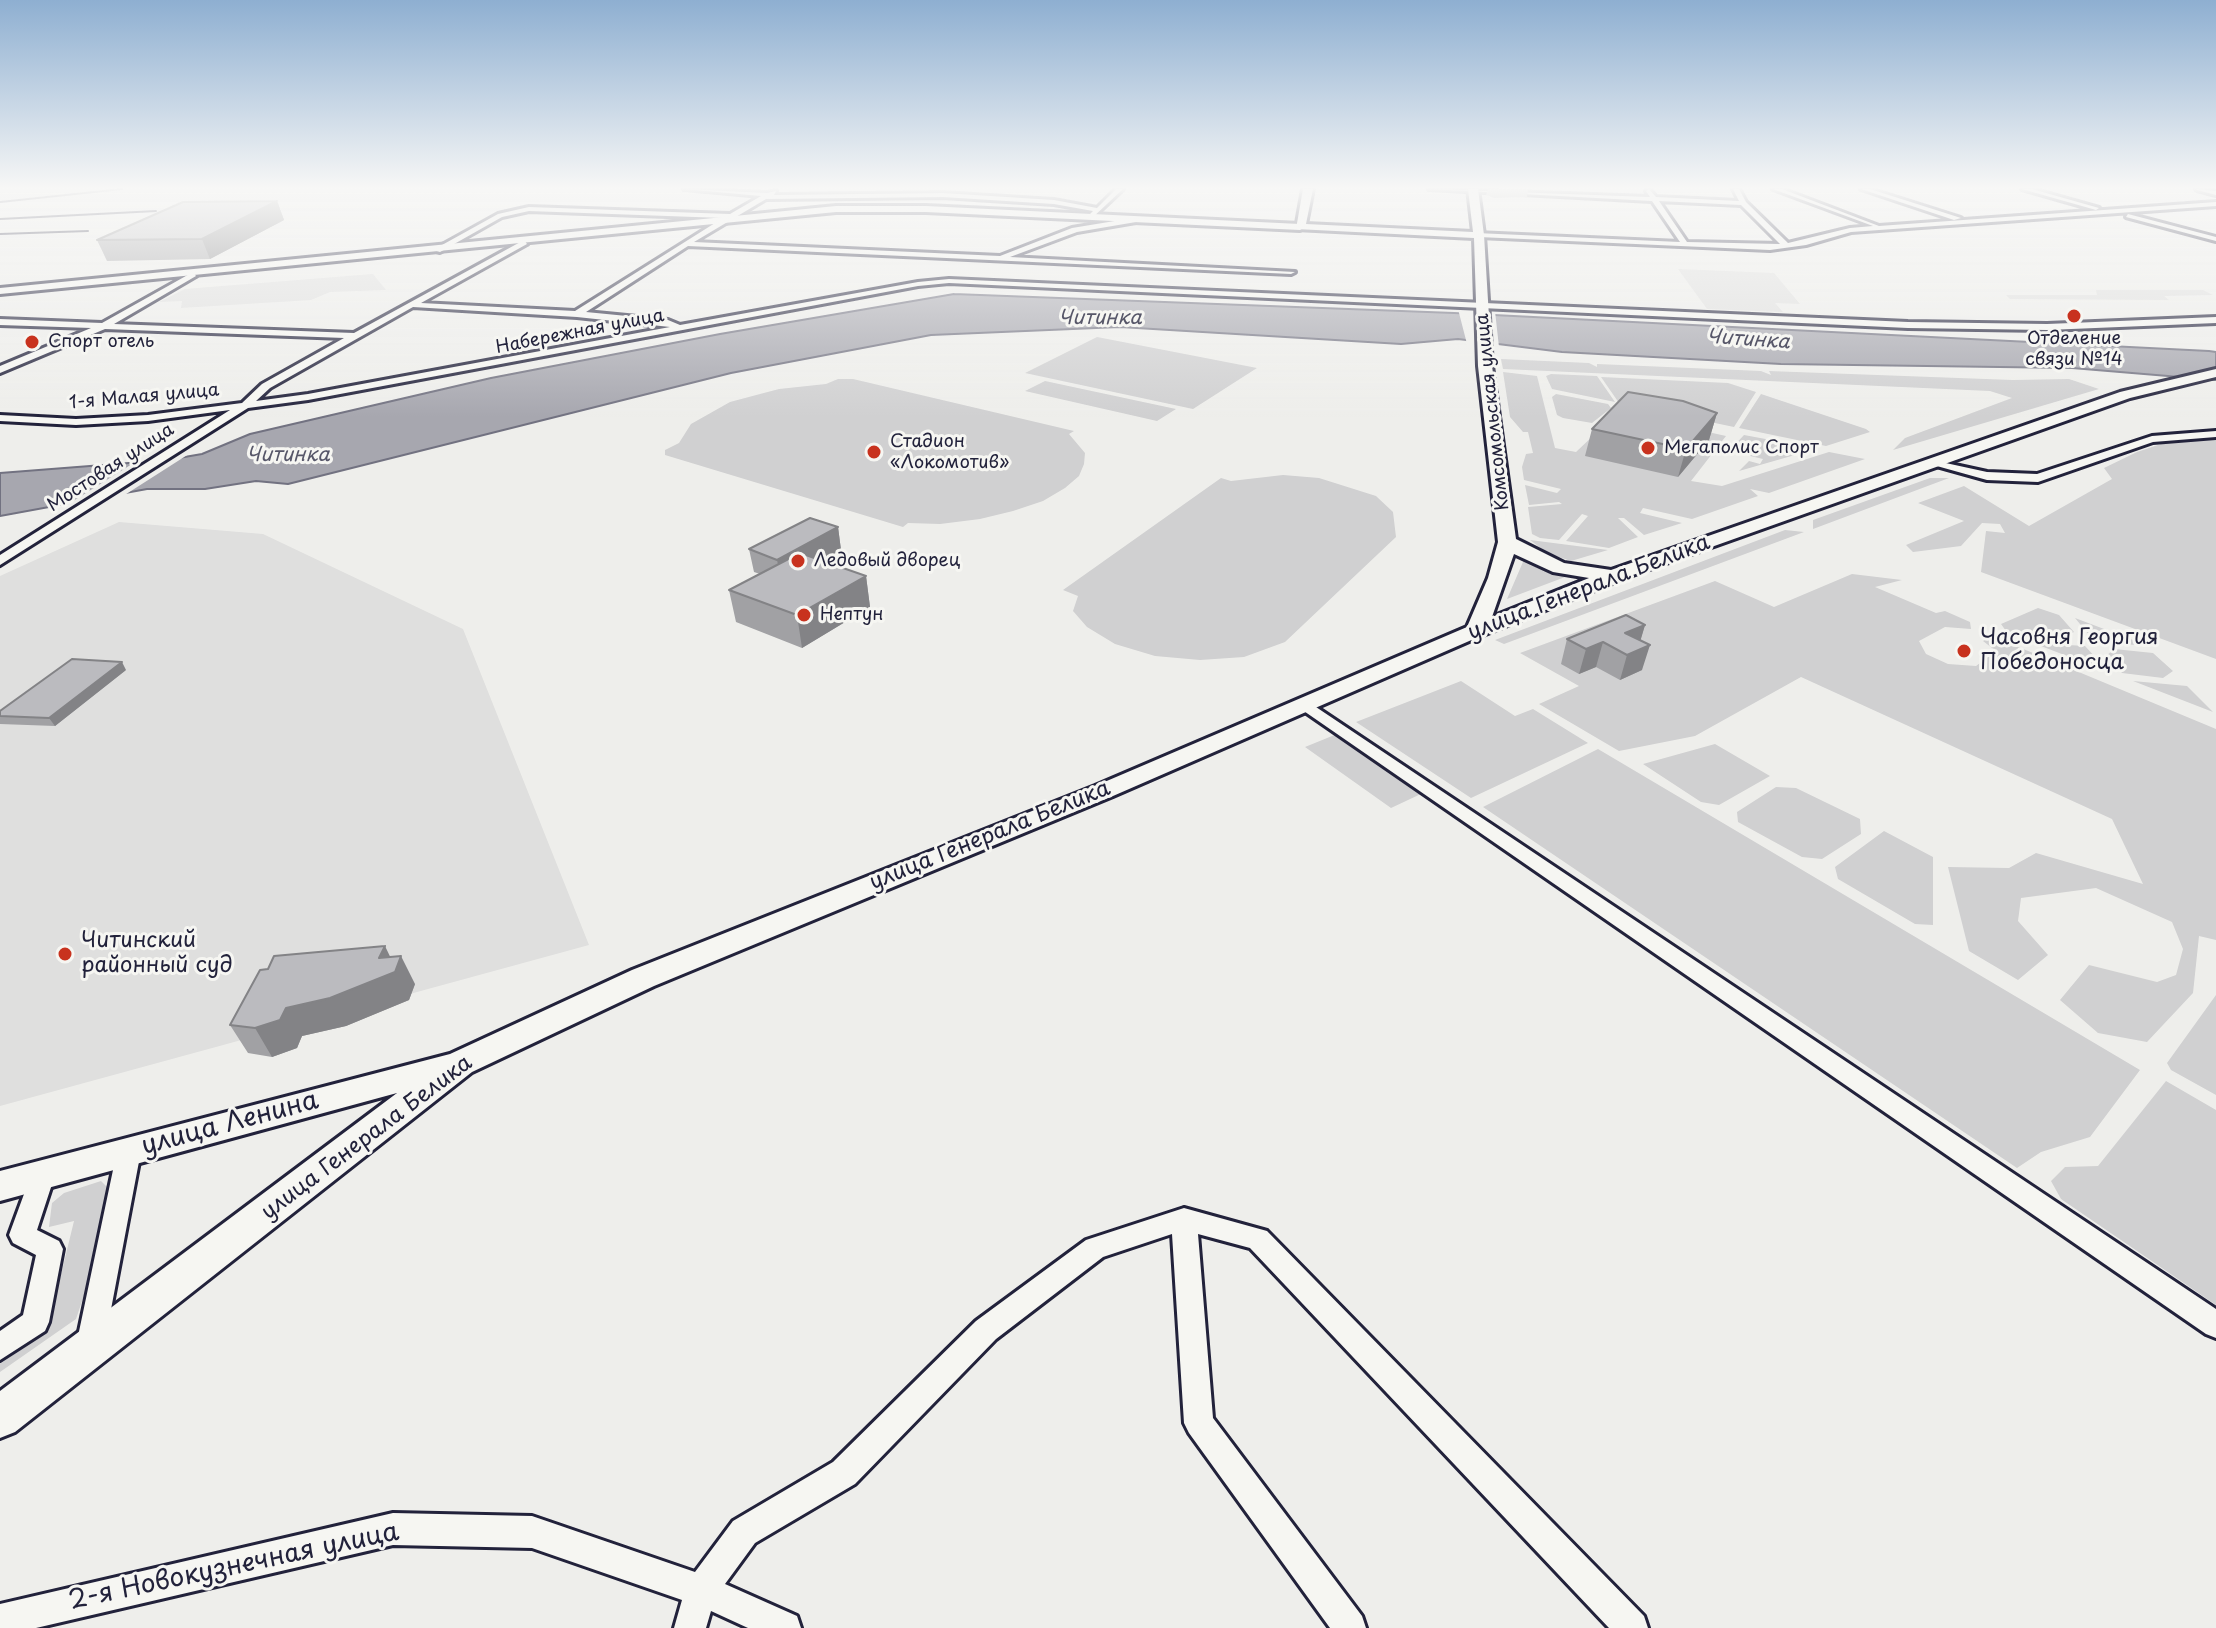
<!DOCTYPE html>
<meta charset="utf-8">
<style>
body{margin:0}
canvas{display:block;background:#eeeeeb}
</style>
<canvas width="2216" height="1628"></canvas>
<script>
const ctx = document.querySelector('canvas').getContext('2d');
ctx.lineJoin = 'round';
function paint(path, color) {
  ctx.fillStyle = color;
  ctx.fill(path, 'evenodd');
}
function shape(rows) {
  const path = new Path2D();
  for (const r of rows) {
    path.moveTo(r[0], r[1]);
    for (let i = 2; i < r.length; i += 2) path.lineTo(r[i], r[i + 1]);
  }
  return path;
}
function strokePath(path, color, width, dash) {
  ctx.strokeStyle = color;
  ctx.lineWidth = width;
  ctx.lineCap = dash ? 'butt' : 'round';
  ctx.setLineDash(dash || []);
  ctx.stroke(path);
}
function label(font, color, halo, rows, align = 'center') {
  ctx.font = font + ' "Playpen Sans",sans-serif';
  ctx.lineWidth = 6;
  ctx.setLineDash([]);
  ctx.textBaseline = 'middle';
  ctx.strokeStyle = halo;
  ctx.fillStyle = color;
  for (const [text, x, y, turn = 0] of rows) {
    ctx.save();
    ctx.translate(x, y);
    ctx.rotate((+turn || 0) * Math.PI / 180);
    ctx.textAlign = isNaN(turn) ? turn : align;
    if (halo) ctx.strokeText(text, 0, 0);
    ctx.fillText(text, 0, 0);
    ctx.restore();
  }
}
const built = shape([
 [1678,269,1774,273,1800,304,1775,303,1783,312,1707,309],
 [373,274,386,290,330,292,311,300,181,308,182,301,159,302,185,289],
 [2096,290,2203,290,2213,295,2164,296,2169,300,2010,299,2006,295,2097,295],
 [119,522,263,534,463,629,589,945,0,1106,0,576]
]);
const green = shape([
 [1097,337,1257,368,1193,409,1025,373],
 [1501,359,1589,363,1597,367,1597,364,1761,371,1771,375,1769,371,2013,380,2069,379,2099,389,1893,450,1905,438,2012,398,1990,391,1503,369],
 [1503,372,1537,376,1555,448,1576,452,1618,412,1726,436,1691,481,1722,486,1829,452,1865,459,1769,493,1750,489,1758,496,1692,519,1643,508,1640,513,1682,523,1644,535,1624,518,1618,518,1638,537,1609,548,1566,541,1588,516,1582,514,1559,540,1540,538,1532,534,1528,507,1562,504,1559,502,1529,505,1525,485,1557,493,1561,489,1524,480,1522,467,1526,454,1533,453,1528,432,1523,432,1510,417],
 [1551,374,1597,376,1615,402,1552,389,1546,376],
 [1601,377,1728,383,1756,392,1734,427,1619,403],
 [838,379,853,379,1074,431,1069,434,1085,453,1084,464,1079,476,1065,488,1043,501,1013,511,980,519,940,524,908,523,903,527,665,455,665,450,679,443,691,424,730,402,779,389,826,384],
 [1045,381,1176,409,1157,421,1025,391],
 [1556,394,1608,404,1611,408,1592,423,1563,418,1557,415,1552,397],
 [1761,394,1866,429,1870,432,1826,446,1739,428],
 [1744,435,1803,446,1809,451,1739,471,1749,461,1760,464,1763,459,1729,451],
 [2216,439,2216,659,1981,572,1986,531,2005,533,2000,524,1982,523,1961,546,1913,552,1906,545,1964,521,1918,503,1964,486,2029,526,2112,479,2104,468,2137,452,2170,441],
 [1283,475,1319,478,1376,496,1393,512,1396,537,1285,642,1244,657,1200,660,1155,656,1115,644,1087,627,1073,611,1078,596,1063,590,1221,478,1231,481],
 [1930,478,1949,478,1813,529,1813,520],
 [1785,530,1804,532,1504,644,1495,640],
 [1530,540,1608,550,1571,561,1547,553],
 [1526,555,1573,574,1507,599],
 [1852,574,1902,580,1875,587,1936,613,1945,611,1970,622,1971,629,1945,627,1919,641,1926,654,1948,664,1976,666,1996,651,1983,641,1992,636,2216,729,2216,940,2199,936,2193,993,2147,1042,2098,1033,2060,1000,2089,965,2157,982,2176,975,2183,949,2172,922,2096,888,2021,898,2018,921,2048,955,2018,980,1969,951,1948,867,2009,868,2036,853,2143,884,2112,819,1801,677,1695,736,1619,751,1539,704,1579,686,1520,653,1715,581,1774,607],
 [2038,608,2059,615,2074,632,2060,639,2026,638,2006,631,2001,624],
 [2075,618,2149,646,2095,642],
 [2033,643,2085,646,2109,672],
 [2114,649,2153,653,2173,671,2163,678,2122,673,2105,657],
 [1461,681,1515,716,1533,709,1588,743,1471,798,1356,722],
 [2133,681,2187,686,2213,712],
 [1337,734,1423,793,1391,808,1305,747],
 [1715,744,1770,776,1719,805,1701,802,1643,764],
 [1598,749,2140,1070,2090,1137,2041,1152,2017,1168,1483,807],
 [1776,787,1796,788,1860,819,1861,834,1822,859,1802,857,1738,822,1737,812],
 [1884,831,1933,857,1933,925,1915,924,1838,879,1835,867],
 [2216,995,2216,1095,2171,1070,2167,1063],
 [2166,1081,2216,1110,2216,1305,2061,1199,2051,1181,2065,1167,2098,1166],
 [101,1181,109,1189,98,1254,76,1319,0,1372,0,1364,47,1332,74,1221,49,1227,52,1203,64,1193]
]);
const water = shape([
 [954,294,1454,313,2209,351,2216,352,2216,380,2072,368,1781,364,1562,352,1458,339,1401,344,1120,327,931,335,731,373,288,484,256,481,205,489,147,489,0,516,0,473,167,460,202,454,250,434,491,378,720,334,954,294]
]);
const pier = shape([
 [1458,309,1495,311,1499,347,1467,344],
 [192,452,120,498,62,508,140,459]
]);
const minor = shape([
 [684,189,767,193,776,191,774,195,943,193,1054,200,1097,208,1116,189,1123,189,1091,219,1087,217,1093,211,1054,204,943,197,766,199,694,242,1000,256,1072,228,1133,218,1136,222,1077,232,1010,257,1295,272,1291,274,688,246,586,312,668,320,680,325,918,282,949,279,1908,322,2047,324,2216,317,2216,323,2047,330,1908,328,949,283,918,286,308,400,248,408,0,565,0,555,230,410,148,421,76,425,0,421,0,415,76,419,148,415,242,403,262,384,344,338,105,329,0,373,0,366,91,328,0,325,0,319,102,323,193,272,196,276,114,324,354,333,524,240,527,244,421,303,575,311,723,218,529,211,502,217,440,252,433,250,498,214,529,207,730,214,761,196,684,189],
 [413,307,577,317,670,327,308,394,256,401,270,388,413,307],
 [1429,189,1650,197,1646,191,1649,189,1656,197,1739,201,1733,189,1739,189,1746,202,1788,243,1850,228,1873,226,1773,189,1782,189,1879,226,2216,202,2216,206,1851,232,1806,245,1770,250,1479,237,1476,233,1680,242,1652,201,1429,189],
 [1659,201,1741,205,1780,244,1687,242,1659,201],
 [1861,189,1870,189,1961,218,1954,220,1861,189],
 [2022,189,2032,189,2099,208,2096,210,2022,189],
 [2196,189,2216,191,2216,195,2197,190,2196,189],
 [2128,214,2216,237,2216,241,2126,217,2128,214],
 [2216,431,2216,437,2153,442,2038,482,1987,480,1926,463,1932,460,1987,472,2037,474,2152,436,2216,431],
 [1304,699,2216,1309,2216,1338,2206,1334,1298,707,1296,704,1304,699],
 [129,1141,138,1144,141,1151,105,1341,101,1350,91,1354,81,1350,77,1341,117,1151,120,1144,129,1141],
 [43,1165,52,1168,55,1175,37,1230,59,1241,63,1249,49,1322,45,1331,0,1360,0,1331,23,1315,36,1255,13,1243,9,1235,31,1175,34,1168,43,1165],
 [1184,1208,1267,1231,1644,1616,1648,1628,1609,1628,1250,1248,1198,1234,1213,1418,1362,1616,1366,1628,1330,1628,1189,1433,1184,1423,1172,1234,1103,1257,996,1339,855,1484,755,1543,725,1584,797,1616,801,1628,748,1628,711,1611,706,1628,674,1628,682,1600,532,1548,393,1545,36,1628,0,1628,0,1604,393,1513,532,1516,695,1572,733,1521,833,1462,976,1321,1086,1240,1184,1208]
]);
const tertiary = shape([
 [836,206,926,206,1300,224,1305,227,1300,230,926,212,836,212,0,294,0,288,836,206]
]);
const secondary = shape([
 [1303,189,1313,189,1306,224,1473,232,1468,189,1478,189,1484,235,1492,366,1516,539,1564,563,1611,570,2120,392,2216,369,2216,377,2130,398,1630,576,1483,635,1113,796,654,986,472,1072,15,1432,0,1438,0,1391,397,1093,0,1201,0,1171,450,1054,632,970,1095,786,1467,627,1488,578,1498,542,1478,366,1474,238,1296,229,1303,189],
 [1514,554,1553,572,1589,578,1492,617,1514,554]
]);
const rail = shape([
 [0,202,122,189],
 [0,219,156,211],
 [0,234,88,231]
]);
const wall = shape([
 [1488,189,1528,189,1527,197,1494,198,1486,195],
 [277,201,284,220,210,259,107,261,97,240],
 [1717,413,1709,440,1678,477,1585,456,1592,429],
 [838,527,841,550,822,561,866,576,870,607,802,648,736,622,729,590,760,574,754,572,749,549],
 [1645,625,1640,641,1642,670,1620,680,1596,667,1579,674,1561,664,1567,639],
 [126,670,55,726,0,724,0,711],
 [415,984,409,1000,346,1026,302,1036,297,1048,272,1057,248,1053,230,1025]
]);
const shadedWall = shape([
 [277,201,284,220,210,259,202,239],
 [1717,413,1709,440,1678,477,1686,449],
 [838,527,841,550,782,583,777,560],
 [866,576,870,607,802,648,797,615],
 [1645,625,1638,649,1625,633],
 [1603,642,1596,667,1579,674,1586,649],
 [1650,645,1642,670,1620,680,1627,655],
 [122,662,126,670,55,726,49,718],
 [385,946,396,969,401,956,415,984,409,1000,346,1026,302,1036,297,1048,272,1057,255,1028]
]);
const building = shape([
 [277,201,202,239,97,240,183,202,277,201],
 [1628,392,1683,401,1717,413,1686,449,1592,429,1628,392],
 [810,518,838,527,777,560,749,549,810,518],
 [800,553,866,576,797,615,729,590,800,553],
 [1626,615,1645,625,1625,633,1650,645,1627,655,1603,642,1586,649,1567,639,1626,615],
 [72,659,122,662,49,718,0,716,0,711,72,659],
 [385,946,379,958,401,956,395,972,330,998,286,1008,280,1020,255,1028,230,1025,260,970,268,969,274,956,385,946]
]);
const markers = [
 [2074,316,8,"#c8321e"],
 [32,342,8,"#c8321e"],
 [1648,448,8,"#c8321e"],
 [874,452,8,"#c8321e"],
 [798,561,8,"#c8321e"],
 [804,615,8,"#c8321e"],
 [1964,651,8,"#c8321e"],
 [65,954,8,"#c8321e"]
];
const farStreetnames = [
 ["Набережная улица",580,332,-11],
 ["1-я Малая улица",144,397,-5],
 ["Комсомольская улица",1493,412,-96],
 ["Мостовая улица",111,468,-33]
];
const farPoinames = [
 ["Отделение",2074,339,"center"],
 ["связи №14",2074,360,"center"],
 ["Спорт отель",48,342],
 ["Стадион",890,442],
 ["«Локомотив»",890,463],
 ["Мегаполис Спорт",1664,448],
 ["Ледовый дворец",814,561],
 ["Нептун",820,615]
];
const farWaternames = [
 ["Читинка",1100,318],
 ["Читинка",1748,340,4],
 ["Читинка",288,455]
];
const streetNames = [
 ["улица Генерала Белика",1589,588,-21],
 ["улица Генерала Белика",990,836,-22],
 ["улица Генерала Белика",367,1138,-37]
];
const poiNames = [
 ["Часовня Георгия",1980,638],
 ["Победоносца",1980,663],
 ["Читинский",81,941],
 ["районный суд",81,966]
];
const nearStreetnames = [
 ["улица Ленина",230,1124,-15],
 ["2-я Новокузнечная улица",234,1567,-12]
];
paint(built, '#dfdfde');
paint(green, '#d0d0d1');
paint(water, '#a7a7af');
strokePath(water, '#727281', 2);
paint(pier, '#eeeeeb');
strokePath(minor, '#22223b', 6);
strokePath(tertiary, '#22223b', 6);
strokePath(secondary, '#22223b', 6);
paint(minor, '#f6f6f2');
paint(tertiary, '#f6f6f2');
paint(secondary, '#f6f6f2');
strokePath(rail, '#22223b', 2);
paint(wall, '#a1a1a4');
paint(shadedWall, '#838386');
paint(building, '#bbbbbf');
strokePath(building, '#838386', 2);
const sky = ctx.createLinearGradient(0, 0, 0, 417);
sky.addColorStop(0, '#8eafd1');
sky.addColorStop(0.45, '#f7f7f6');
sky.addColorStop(1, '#f7f7f600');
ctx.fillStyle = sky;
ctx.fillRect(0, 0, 2216, 417);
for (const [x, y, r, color] of markers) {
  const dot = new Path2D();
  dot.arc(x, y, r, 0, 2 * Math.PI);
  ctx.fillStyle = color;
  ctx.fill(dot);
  strokePath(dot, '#f6f6f2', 3);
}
label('18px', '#22223b', '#f6f6f2', farStreetnames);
label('18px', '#22223b', '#f6f6f2', farPoinames, 'left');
label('italic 20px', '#575769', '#f6f6f2', farWaternames);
label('22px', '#22223b', '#f6f6f2', streetNames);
label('22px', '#22223b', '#f6f6f2', poiNames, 'left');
label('26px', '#22223b', '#f6f6f2', nearStreetnames);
</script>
